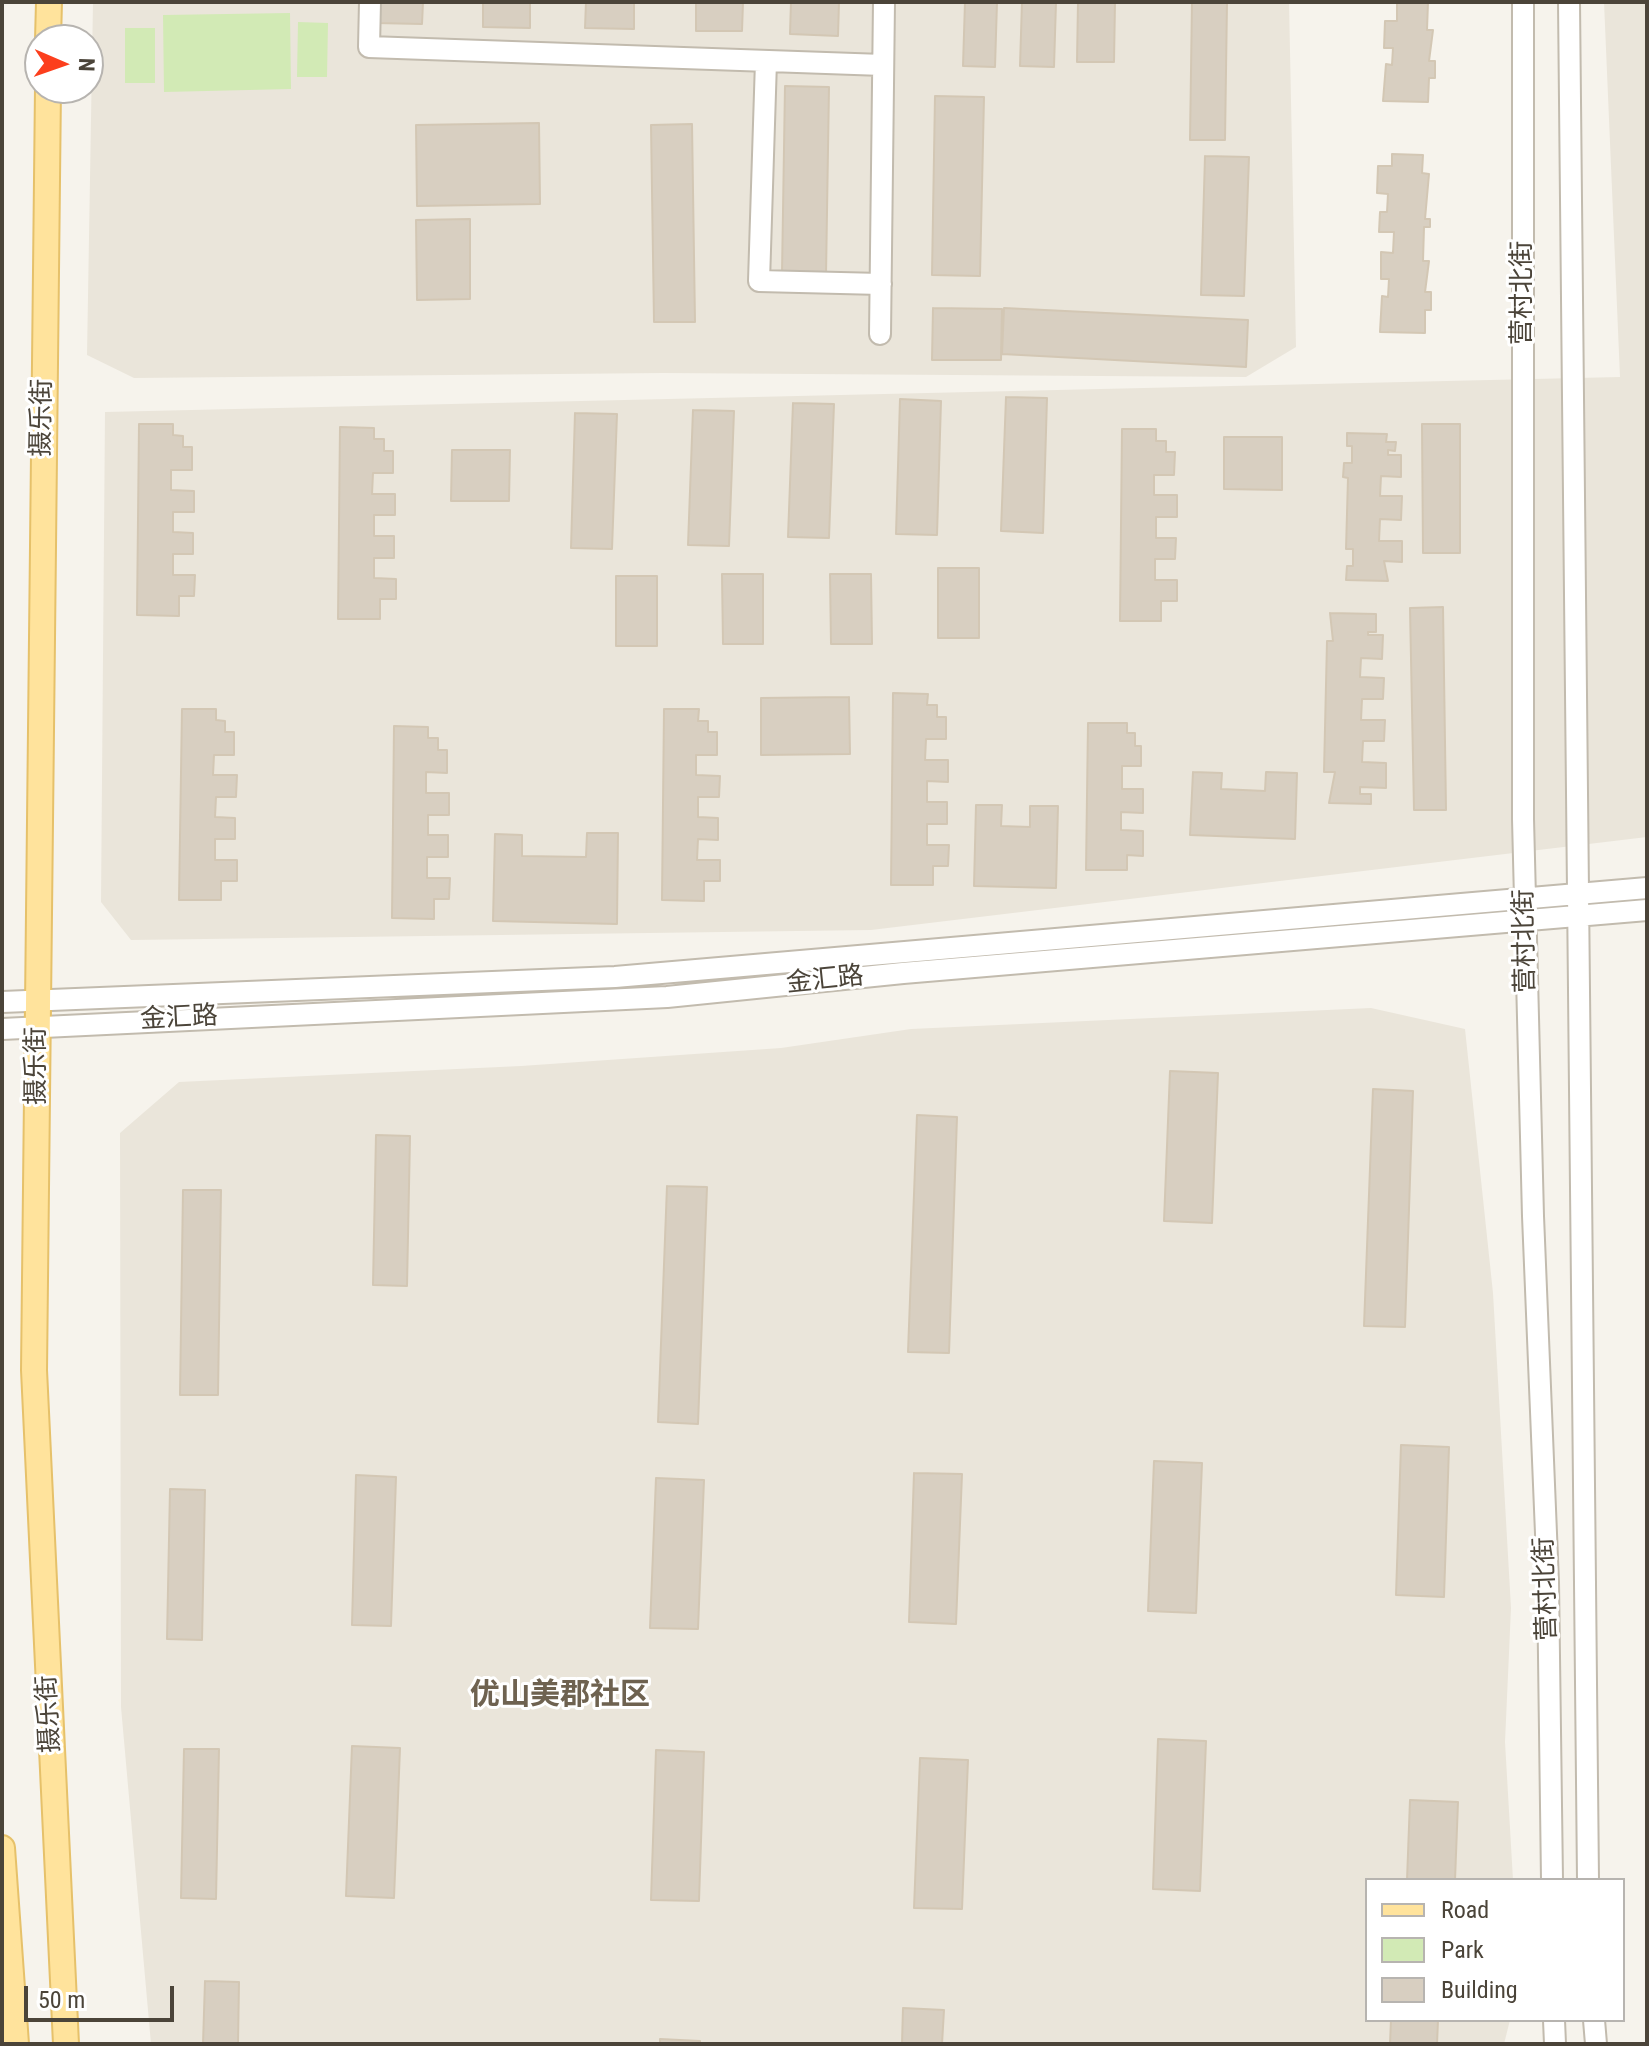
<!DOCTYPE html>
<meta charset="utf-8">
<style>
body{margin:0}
#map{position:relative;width:1649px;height:2046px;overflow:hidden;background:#f6f3ec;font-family:"Roboto Condensed",sans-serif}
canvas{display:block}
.frame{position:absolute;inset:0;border:4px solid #4b4439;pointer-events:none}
.legend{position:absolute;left:1365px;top:1878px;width:260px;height:144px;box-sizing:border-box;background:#fff;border:2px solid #b7b4b0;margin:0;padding:10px 14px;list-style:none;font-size:24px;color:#4b4439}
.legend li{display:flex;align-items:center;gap:16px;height:40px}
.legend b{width:40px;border:2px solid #b7b4b0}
.north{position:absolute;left:24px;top:24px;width:80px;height:80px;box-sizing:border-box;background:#fff;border:2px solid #b7b4b0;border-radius:50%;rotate:92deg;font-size:22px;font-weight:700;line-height:32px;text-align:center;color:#4b4439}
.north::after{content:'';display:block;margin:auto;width:28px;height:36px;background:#fc3f1d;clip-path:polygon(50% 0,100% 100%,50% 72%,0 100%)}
.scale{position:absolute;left:24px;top:1986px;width:150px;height:36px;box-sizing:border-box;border:4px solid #4b4439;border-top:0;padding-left:10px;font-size:24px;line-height:28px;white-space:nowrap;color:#4b4439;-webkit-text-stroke:6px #fff;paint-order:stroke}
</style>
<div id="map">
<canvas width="1649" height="2046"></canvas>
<div class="frame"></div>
<ul class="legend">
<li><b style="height:10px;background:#ffe39c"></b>Road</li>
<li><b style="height:22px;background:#d2eab5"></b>Park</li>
<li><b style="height:22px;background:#d8cfc1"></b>Building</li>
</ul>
<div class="north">N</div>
<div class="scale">50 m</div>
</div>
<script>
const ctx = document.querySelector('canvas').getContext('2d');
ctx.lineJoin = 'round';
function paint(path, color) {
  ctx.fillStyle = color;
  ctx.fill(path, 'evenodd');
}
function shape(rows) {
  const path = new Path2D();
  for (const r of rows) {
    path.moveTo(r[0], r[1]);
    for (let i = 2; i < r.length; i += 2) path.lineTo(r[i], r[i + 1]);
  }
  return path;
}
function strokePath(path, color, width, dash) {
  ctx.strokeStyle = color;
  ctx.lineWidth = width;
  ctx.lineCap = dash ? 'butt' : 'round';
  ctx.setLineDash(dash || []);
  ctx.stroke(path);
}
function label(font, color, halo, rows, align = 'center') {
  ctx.font = font + ' "Roboto Condensed","Noto Sans SC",sans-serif';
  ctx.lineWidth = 6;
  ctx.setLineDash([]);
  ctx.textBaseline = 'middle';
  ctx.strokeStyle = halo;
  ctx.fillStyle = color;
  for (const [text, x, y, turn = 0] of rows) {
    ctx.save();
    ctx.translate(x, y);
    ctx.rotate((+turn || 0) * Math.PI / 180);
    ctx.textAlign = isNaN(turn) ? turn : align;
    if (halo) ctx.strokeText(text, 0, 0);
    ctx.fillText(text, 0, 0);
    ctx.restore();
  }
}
const residential = shape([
 [93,2,1289,2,1296,347,1246,377,663,373,134,378,87,355],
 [1604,2,1647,2,1647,837,871,930,131,940,101,902,105,412,1620,377],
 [1371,1008,1465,1029,1493,1293,1511,1608,1505,1742,1513,1880,1367,1880,1367,2020,1510,2020,1504,2044,151,2044,121,1707,120,1133,179,1082,521,1066,781,1048,911,1029]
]);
const green = shape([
 [290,13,291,89,164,92,163,15],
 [298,22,328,23,327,77,297,77],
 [125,28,155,28,155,83,125,83]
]);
const building = shape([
 [376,2,423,2,422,24,376,23,376,2],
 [483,2,530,2,530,28,483,27,483,2],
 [586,2,634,2,634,29,585,28,586,2],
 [696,2,743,2,742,31,696,31,696,2],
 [791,2,839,2,838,36,790,34,791,2],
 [965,2,997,2,995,67,963,66,965,2],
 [1022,2,1056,2,1054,67,1020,66,1022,2],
 [1078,2,1115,2,1114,62,1077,62,1078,2],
 [1192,2,1227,2,1225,140,1190,140,1192,2],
 [1397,2,1428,2,1427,30,1433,30,1429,61,1435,61,1435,78,1429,78,1428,102,1383,101,1386,64,1392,65,1393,48,1384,48,1385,21,1397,21,1397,2],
 [785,86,829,87,826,275,782,274,785,86],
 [935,96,984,97,980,276,932,275,935,96],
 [539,123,540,204,417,206,416,125,539,123],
 [692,124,695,322,654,322,651,125,692,124],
 [1392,154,1423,155,1422,173,1429,174,1425,219,1430,219,1430,227,1424,227,1423,261,1429,261,1425,292,1431,292,1431,310,1425,310,1425,333,1380,332,1382,296,1388,297,1389,279,1381,279,1381,252,1393,253,1394,232,1379,232,1380,212,1387,212,1388,194,1377,193,1378,166,1392,166,1392,154],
 [1205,156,1249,157,1244,296,1201,295,1205,156],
 [470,219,470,299,417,300,416,220,470,219],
 [933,308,1002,309,1001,360,932,360,933,308],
 [1004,308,1248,320,1246,367,1002,354,1004,308],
 [1006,397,1047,398,1043,533,1001,531,1006,397],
 [900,399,941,401,937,535,896,534,900,399],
 [793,403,834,404,829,538,788,537,793,403],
 [693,410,734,411,729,546,688,545,693,410],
 [575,413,617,414,612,549,571,548,575,413],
 [139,424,173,424,173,435,183,436,183,447,192,447,192,470,171,470,171,490,194,491,194,512,173,512,173,532,193,533,193,554,173,554,173,575,195,575,194,596,179,596,179,616,137,615,139,424],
 [1422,424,1460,424,1460,553,1423,553,1422,424],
 [340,427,374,428,374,439,384,439,384,451,393,451,393,473,373,473,372,494,395,494,395,515,374,515,374,536,394,536,394,558,374,558,374,578,396,579,396,599,380,599,380,619,338,619,340,427],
 [1122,429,1156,429,1156,441,1166,441,1166,452,1175,452,1174,475,1154,475,1154,495,1177,495,1177,517,1156,517,1156,538,1176,538,1175,559,1155,559,1155,580,1177,580,1177,601,1161,601,1161,621,1120,621,1122,429],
 [1347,433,1387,434,1386,442,1396,442,1395,451,1388,450,1388,455,1401,455,1401,477,1381,476,1380,496,1402,496,1401,520,1380,519,1379,541,1402,541,1402,562,1384,561,1388,581,1346,580,1347,566,1353,566,1353,549,1346,549,1348,478,1343,477,1344,463,1352,463,1352,446,1347,446,1347,433],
 [1224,437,1282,437,1282,490,1224,489,1224,437],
 [452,450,510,450,509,501,451,501,452,450],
 [938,568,979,568,979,638,938,638,938,568],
 [722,574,763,574,763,644,723,644,722,574],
 [830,574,871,574,872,644,831,644,830,574],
 [616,576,657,576,657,646,616,646,616,576],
 [1443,607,1446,810,1414,810,1410,608,1443,607],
 [1330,613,1376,614,1376,632,1368,632,1368,635,1383,635,1382,659,1361,658,1360,677,1384,678,1383,699,1362,699,1361,720,1385,720,1384,741,1363,741,1362,762,1386,763,1386,788,1360,787,1360,794,1371,794,1371,804,1329,803,1335,772,1324,772,1327,641,1333,641,1330,613],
 [893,693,928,694,927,705,937,705,937,717,946,717,946,739,926,739,925,760,948,760,948,782,927,781,927,802,947,802,947,824,927,824,927,845,949,845,948,866,933,866,933,885,891,885,893,693],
 [849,697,850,754,761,755,761,698,849,697],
 [182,709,216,709,216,720,225,721,225,732,234,732,234,755,214,755,213,775,237,775,236,797,216,797,215,817,235,818,235,839,215,839,215,860,237,860,237,881,221,881,221,900,179,900,182,709],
 [664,709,699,709,698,721,708,721,708,732,717,732,717,755,696,755,696,775,720,776,719,797,698,797,698,817,718,818,718,840,698,839,697,860,720,860,720,881,704,881,704,901,662,900,664,709],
 [1088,723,1127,723,1127,733,1135,733,1135,746,1141,746,1141,766,1122,766,1122,789,1143,789,1143,813,1121,812,1121,830,1143,831,1143,856,1127,855,1127,870,1086,870,1088,723],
 [394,726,428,727,428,738,438,738,438,750,447,750,447,773,426,772,426,793,449,793,449,815,428,815,428,835,448,835,448,857,427,857,427,878,450,878,449,899,434,899,434,919,392,918,394,726],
 [1193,772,1222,773,1221,789,1265,791,1266,772,1297,773,1295,839,1190,835,1193,772],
 [976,805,1002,805,1001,826,1030,827,1030,806,1058,806,1056,888,974,886,976,805],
 [587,833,618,833,617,924,493,921,495,834,522,835,522,856,586,857,587,833],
 [1170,1071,1218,1073,1212,1223,1164,1221,1170,1071],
 [1373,1089,1413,1091,1405,1327,1364,1326,1373,1089],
 [917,1115,957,1117,949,1353,908,1352,917,1115],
 [376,1135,410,1136,407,1286,373,1285,376,1135],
 [667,1186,707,1187,698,1424,658,1422,667,1186],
 [183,1190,221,1190,218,1395,180,1395,183,1190],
 [1401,1445,1449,1447,1444,1597,1396,1595,1401,1445],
 [1154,1461,1202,1463,1196,1613,1148,1611,1154,1461],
 [914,1473,962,1474,956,1624,909,1622,914,1473],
 [356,1475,396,1477,391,1626,352,1625,356,1475],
 [656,1478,704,1480,698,1629,650,1628,656,1478],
 [170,1489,205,1490,202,1640,167,1639,170,1489],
 [1158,1739,1206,1741,1200,1891,1153,1889,1158,1739],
 [352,1746,400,1748,394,1898,346,1896,352,1746],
 [184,1749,219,1749,216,1899,181,1898,184,1749],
 [656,1750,704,1752,699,1901,651,1900,656,1750],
 [920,1758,968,1760,962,1909,914,1908,920,1758],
 [1410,1800,1458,1802,1455,1880,1407,1880,1410,1800],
 [205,1981,239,1982,238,2044,203,2044,205,1981],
 [903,2008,944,2010,942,2044,902,2044,903,2008],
 [1391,2020,1438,2020,1437,2044,1390,2044,1391,2020],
 [660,2039,700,2041,700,2044,660,2044,660,2039]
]);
const minor = shape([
 [370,2,369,47,883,65],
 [1523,2,1523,819,1533,1216,1548,1582,1552,1880],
 [1569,2,1588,1880],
 [766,61,759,281,881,284],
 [880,334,884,2],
 [2,1002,615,977,1647,888],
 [2,1029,667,997,903,973,1647,910],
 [1554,2020,1555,2044],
 [1594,2020,1596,2044]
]);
const major = shape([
 [48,40,49,2],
 [48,88,34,1370,66,2044],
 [2,1848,16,2044]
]);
const streetNames = [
 ["营村北街",1523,293,-90],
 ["摄乐街",43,418,-89],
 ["营村北街",1526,941,-91],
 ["金汇路",825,981,-6],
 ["金汇路",179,1019,-3],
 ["摄乐街",37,1066,-90],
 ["营村北街",1547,1589,-92],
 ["摄乐街",50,1714,-93]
];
const quarterNames = [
 ["优山美郡社区",560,1696]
];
paint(residential, '#eae5da');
paint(green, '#d2eab5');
paint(building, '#d8cfc1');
strokePath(building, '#d3c7b4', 2);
strokePath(minor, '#c2bbae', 24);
strokePath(major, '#e6c16a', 28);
strokePath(minor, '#fff', 20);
strokePath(major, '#ffe39c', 24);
label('26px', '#4b4439', '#fff', streetNames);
label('bold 30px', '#6e6250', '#fff', quarterNames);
</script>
